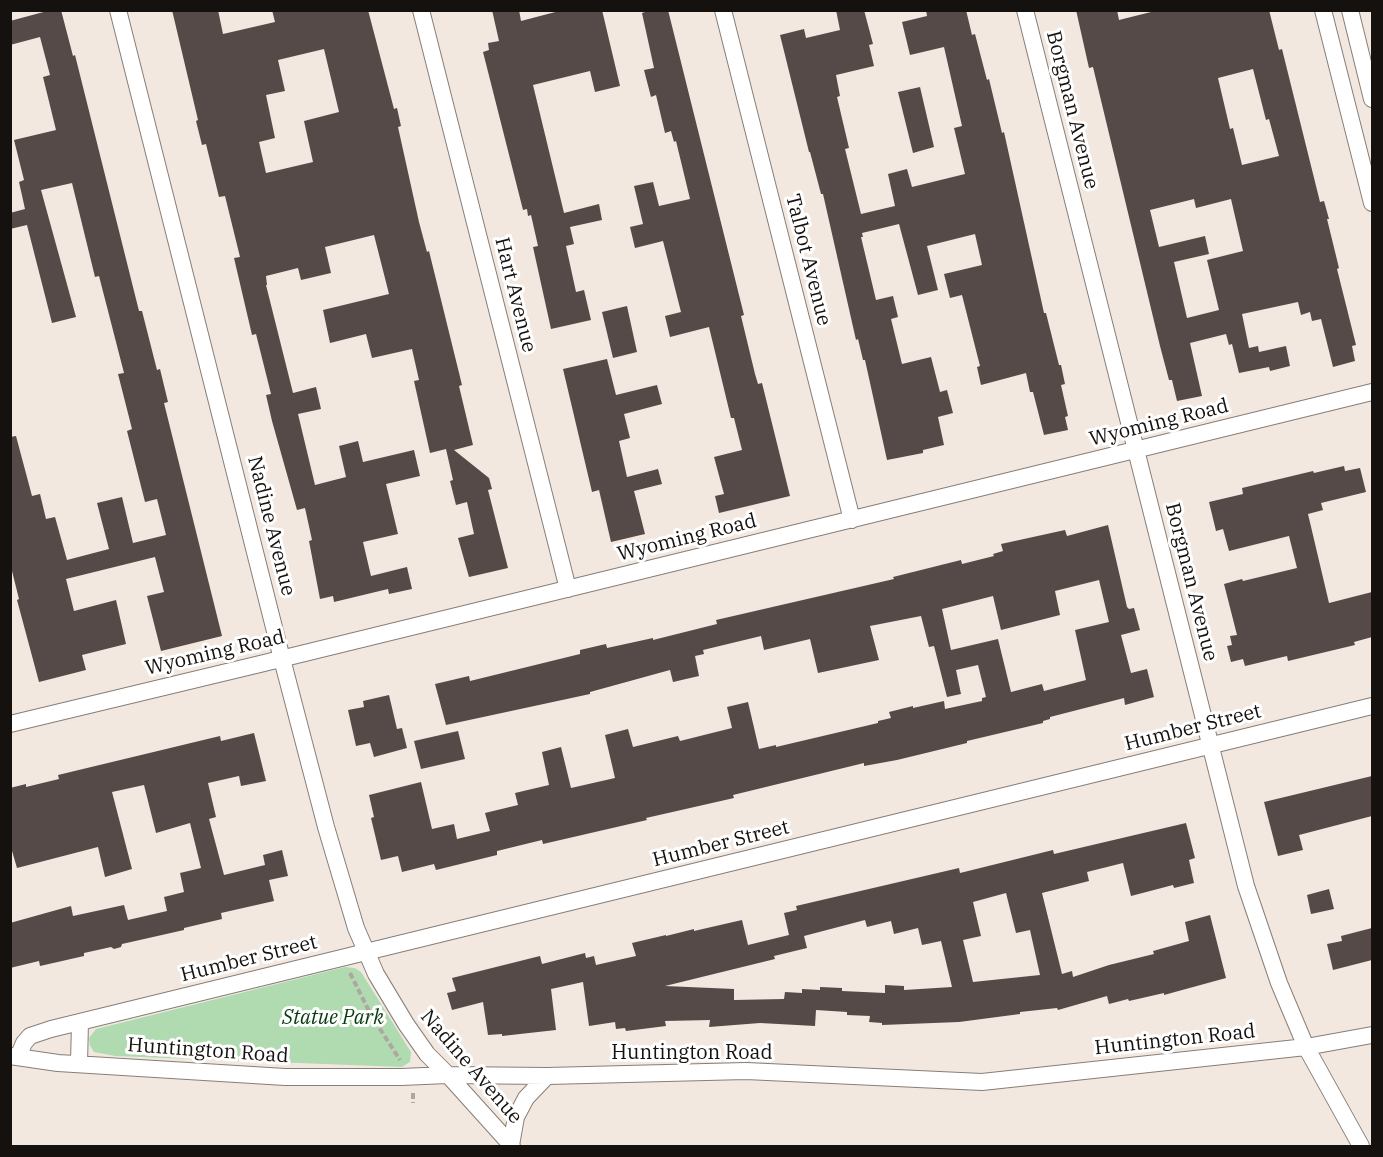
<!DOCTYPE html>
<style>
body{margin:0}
#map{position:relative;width:1383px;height:1157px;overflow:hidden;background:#f2e8e0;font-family:"IBM Plex Serif",serif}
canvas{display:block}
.frame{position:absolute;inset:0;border:12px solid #14110e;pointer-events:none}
</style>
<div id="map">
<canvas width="1383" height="1157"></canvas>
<div class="frame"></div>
</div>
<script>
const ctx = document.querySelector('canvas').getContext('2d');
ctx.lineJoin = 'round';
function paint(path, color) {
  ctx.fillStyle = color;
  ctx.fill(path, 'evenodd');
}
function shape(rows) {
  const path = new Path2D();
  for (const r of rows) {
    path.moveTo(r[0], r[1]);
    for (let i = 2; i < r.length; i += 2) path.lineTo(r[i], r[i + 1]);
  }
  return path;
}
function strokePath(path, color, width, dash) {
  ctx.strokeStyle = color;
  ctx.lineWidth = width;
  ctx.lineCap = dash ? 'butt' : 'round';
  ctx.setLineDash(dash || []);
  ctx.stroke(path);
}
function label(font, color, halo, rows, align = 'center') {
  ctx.font = font + ' "IBM Plex Serif",serif';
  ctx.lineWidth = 6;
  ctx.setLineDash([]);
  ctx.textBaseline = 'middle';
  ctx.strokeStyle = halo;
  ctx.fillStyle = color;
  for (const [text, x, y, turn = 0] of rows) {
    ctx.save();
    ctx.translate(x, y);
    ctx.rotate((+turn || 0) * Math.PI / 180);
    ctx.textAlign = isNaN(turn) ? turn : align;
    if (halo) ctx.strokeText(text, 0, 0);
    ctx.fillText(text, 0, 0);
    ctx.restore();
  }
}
const green = shape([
 [345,967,355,968,361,972,411,1052,410,1062,402,1067,115,1056,94,1052,90,1046,89,1038,96,1029]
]);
const building = shape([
 [51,10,61,10,73,56,75,55,139,311,142,311,157,370,160,369,168,402,164,403,222,636,161,651,147,596,164,592,155,557,66,579,74,611,116,600,126,644,82,655,86,670,39,682,17,600,19,599,10,563,10,437,16,436,32,496,40,494,46,519,55,517,67,560,109,549,97,503,122,497,133,543,166,535,157,499,145,502,127,431,132,429,118,374,124,373,99,276,95,277,72,183,41,190,76,317,52,323,27,225,10,229,10,213,25,209,19,182,24,180,14,140,56,130,43,77,50,75,40,37,10,45,10,21],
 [172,10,218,10,223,34,275,22,272,10,368,10,394,109,397,108,401,126,398,127,419,222,427,252,429,251,462,385,459,386,473,445,454,450,489,478,492,489,488,490,508,568,469,577,458,538,474,534,467,502,456,505,450,481,453,480,446,449,430,453,414,381,419,380,412,349,372,358,366,334,330,343,323,310,389,294,374,235,325,247,331,273,301,280,298,268,266,276,267,285,266,285,293,393,316,387,321,409,298,414,315,485,346,477,339,446,358,441,363,462,414,450,420,476,386,484,398,534,363,542,371,576,407,567,412,589,389,594,388,589,334,602,333,596,320,599,309,541,312,540,305,508,297,510,272,421,266,395,271,394,256,334,252,335,234,258,240,257,225,196,219,197,206,144,202,145,196,121,198,120],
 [324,49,339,112,304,121,313,162,266,173,259,142,275,138,266,95,285,91,278,60],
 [492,10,519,10,521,21,563,10,602,10,620,86,595,92,590,71,533,85,564,213,599,204,602,220,570,227,574,244,566,246,576,292,584,290,591,320,551,329,533,247,538,246,531,215,528,216,527,209,523,210,483,52,489,50,488,43,499,41],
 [651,10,668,10,744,315,741,316,755,374,758,384,762,383,790,496,719,513,715,496,724,494,714,457,742,450,734,418,731,418,709,327,670,337,665,316,681,312,663,241,635,248,630,227,643,224,634,186,653,182,659,206,690,199,676,141,674,142,671,131,665,133,656,95,651,97,644,70,654,68,642,13],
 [836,10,864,10,873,44,869,45,874,66,836,75,840,96,837,97,849,148,845,149,861,214,895,206,888,174,907,169,912,187,965,174,954,128,962,126,944,47,910,55,902,22,927,16,926,10,966,10,972,35,975,34,987,80,989,79,1002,133,1004,132,1044,313,1046,313,1059,365,1061,365,1065,384,1061,385,1068,416,1065,417,1068,430,1044,435,1033,392,1030,392,1026,373,981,385,977,367,980,366,962,295,950,298,944,274,982,265,975,234,927,246,938,290,918,295,899,224,862,233,863,237,861,237,876,300,893,296,898,317,891,319,902,364,931,357,940,392,947,390,953,413,938,417,944,445,923,450,923,453,887,460,865,360,863,360,858,339,856,340,823,194,821,194,810,152,809,152,780,35,804,29,806,38,840,30],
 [1076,10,1117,10,1119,20,1159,10,1269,10,1279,50,1282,49,1320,202,1324,201,1329,219,1327,219,1339,268,1337,269,1356,345,1352,346,1355,361,1333,367,1321,319,1312,321,1310,312,1301,315,1298,302,1242,314,1249,348,1258,346,1259,352,1286,346,1290,366,1270,371,1269,367,1239,373,1232,344,1229,345,1226,334,1190,343,1202,396,1177,401,1172,380,1169,380,1160,346,1093,67,1089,68],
 [1253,69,1266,120,1269,119,1279,156,1242,165,1233,128,1230,129,1218,78],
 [1194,199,1196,208,1231,199,1243,251,1207,260,1219,310,1187,318,1174,262,1209,254,1205,236,1159,247,1150,210],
 [920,87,934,147,913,153,898,92],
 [627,306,637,352,613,358,602,312],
 [607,359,616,395,657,385,662,404,624,414,630,438,619,441,627,477,658,469,662,484,634,491,645,534,611,542,599,490,592,492,563,369],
 [1344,466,1345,471,1360,468,1366,492,1321,503,1323,510,1308,514,1329,603,1372,592,1372,637,1354,642,1355,645,1288,661,1287,656,1245,666,1243,659,1231,662,1227,646,1232,645,1230,636,1237,635,1224,584,1242,579,1243,581,1297,568,1289,536,1229,551,1223,529,1216,531,1209,502,1243,494,1242,488,1313,471,1314,473],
 [1108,525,1127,607,1129,609,1134,608,1140,630,1121,635,1131,673,1147,669,1154,697,1125,705,1124,698,1050,717,1050,719,1043,721,1043,723,967,741,967,743,897,760,864,766,864,763,733,795,734,798,646,818,647,820,543,844,542,840,497,851,497,855,436,870,434,864,402,872,398,856,381,860,371,818,374,817,369,795,421,782,432,829,454,824,457,839,490,831,485,813,518,805,515,793,549,785,542,752,561,747,571,788,615,778,605,735,628,729,633,747,678,736,680,741,732,728,727,707,748,702,759,749,776,745,776,747,878,723,878,721,891,718,889,712,913,706,913,708,944,701,945,709,982,701,982,698,986,697,978,665,956,670,961,694,947,697,934,646,929,647,921,616,870,626,879,660,818,673,810,639,764,650,761,636,703,650,704,654,695,656,699,676,673,682,670,670,590,692,590,694,446,725,435,684,469,676,470,681,580,654,580,650,606,644,607,648,653,638,653,640,717,624,716,620,894,579,893,577,961,560,962,564,994,556,993,554,1003,551,1001,544,1065,530,1067,536],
 [1099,580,1109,622,1075,630,1086,680,1044,691,1042,684,1011,692,998,639,951,650,942,609,993,596,1001,630,1060,615,1055,591],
 [389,695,397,729,402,728,407,748,374,757,370,743,356,746,348,710,364,707,363,701],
 [458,731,465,759,421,769,414,741],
 [254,733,266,781,241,786,239,776,208,783,216,817,209,819,224,875,265,865,263,855,282,850,288,876,269,880,274,901,221,913,222,919,184,928,184,930,122,944,121,947,114,949,111,947,84,953,84,956,40,966,39,961,10,968,10,923,71,906,73,916,124,905,128,920,167,911,164,897,184,892,180,873,201,868,190,823,156,833,144,785,112,792,132,869,105,877,98,847,17,868,10,844,10,788,26,784,26,787,59,779,58,775,220,736,221,741],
 [1372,776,1372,816,1299,835,1303,850,1278,856,1264,802],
 [1186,823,1195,858,1189,860,1194,883,1174,888,1173,885,1131,896,1123,863,1087,872,1089,881,1042,893,1062,974,1072,971,1073,977,1109,965,1154,954,1153,951,1189,941,1185,922,1210,915,1226,978,1164,995,1164,993,1129,1001,1128,999,1109,1004,1107,996,1058,1010,1057,1008,1020,1012,1020,1014,959,1022,882,1025,882,1023,869,1022,870,1016,847,1015,847,1012,816,1010,815,1026,760,1023,709,1027,710,1020,665,1021,666,1026,626,1031,625,1028,616,1029,615,1022,589,1026,583,982,551,989,556,1030,502,1036,502,1034,488,1035,483,1002,452,1010,447,993,456,991,452,978,540,956,542,964,585,953,586,958,594,956,596,965,636,956,632,943,666,935,666,936,694,929,694,931,742,920,748,945,789,935,784,913,797,910,796,906,959,868,960,873,1053,850,1054,854],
 [1006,893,1016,933,1030,930,1040,975,973,982,963,940,981,936,973,902],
 [865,920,867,927,891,921,894,934,918,928,922,945,941,941,952,987,904,990,904,986,885,985,885,993,842,991,842,988,820,987,820,990,802,989,802,993,785,992,784,999,734,1000,734,989,665,986,775,959,774,956,807,948,804,936],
 [1329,889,1334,909,1311,914,1307,895],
 [1372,928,1372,960,1333,970,1327,944,1342,941,1341,936]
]);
const path = shape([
 [350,973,371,1015,400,1060],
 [413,1093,413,1103]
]);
const street = shape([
 [118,10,282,659,326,827,356,928,376,974,406,1024,427,1054,448,1075,512,1146],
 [421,10,568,589],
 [723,10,852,520],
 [1025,10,1246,886,1279,983,1306,1047,1361,1146],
 [1323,10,1372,203],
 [1350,10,1372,99],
 [10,724,260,664,1372,392],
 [10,1056,58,1063,285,1077,401,1077,448,1075,547,1076,746,1071,982,1082,1306,1047,1372,1035],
 [18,1057,24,1043,30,1036,51,1029,1372,706],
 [79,1064,80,1022],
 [511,1145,516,1117,526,1098,547,1076]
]);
const streetNames = [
 ["Borgman Avenue",1072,110,76],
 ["Talbot Avenue",808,260,76],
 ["Hart Avenue",515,295,76],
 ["Wyoming Road",1159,423,-14],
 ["Nadine Avenue",271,526,76],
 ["Wyoming Road",687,538,-14],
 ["Borgman Avenue",1191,582,76],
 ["Wyoming Road",215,653,-13],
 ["Humber Street",1193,728,-14],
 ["Humber Street",721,844,-14],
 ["Humber Street",249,959,-14],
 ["Huntington Road",1175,1040,-6],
 ["Huntington Road",208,1051,4],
 ["Huntington Road",692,1053],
 ["Nadine Avenue",471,1067,49]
];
const parkNames = [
 ["Statue Park",333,1018]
];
paint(green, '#b0dbb1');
paint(building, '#554a48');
strokePath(street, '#877e77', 18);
strokePath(path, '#aea6a0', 4, [6, 3]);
strokePath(street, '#fff', 16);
label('20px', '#14110e', '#fff', streetNames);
label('italic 20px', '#063b0f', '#fff', parkNames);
</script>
